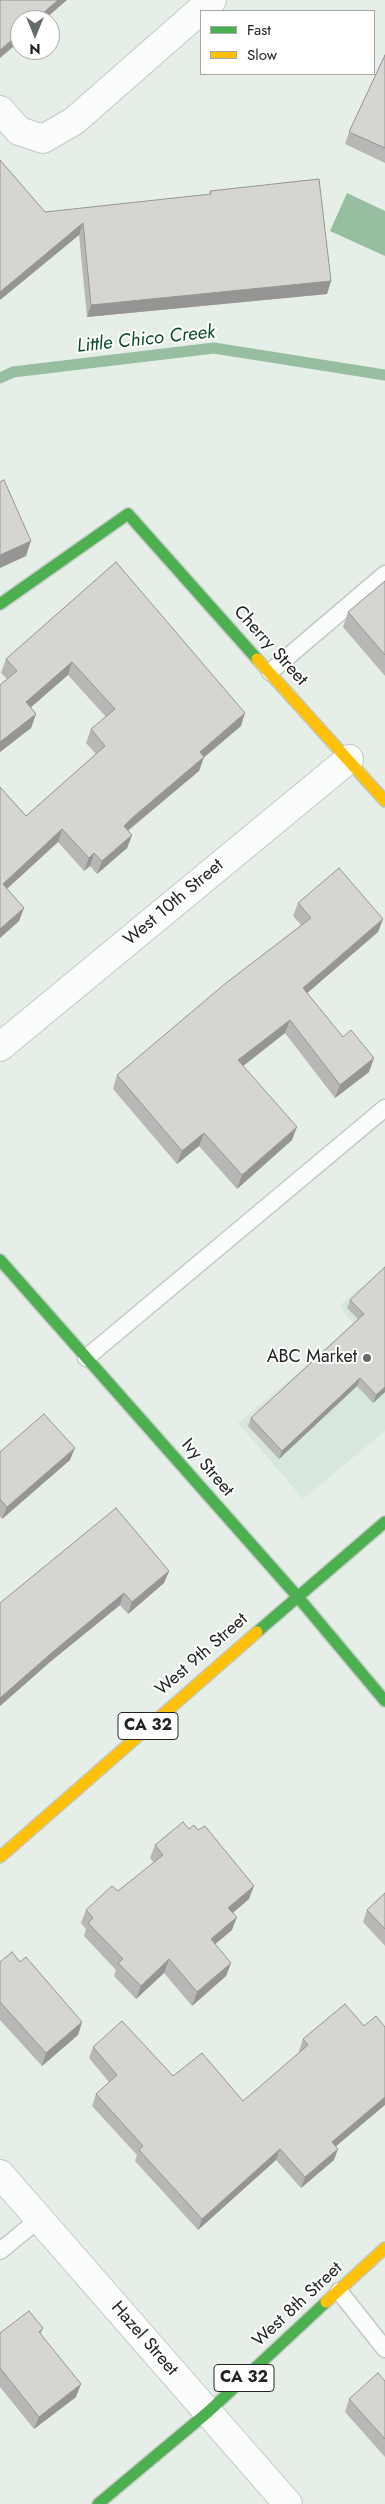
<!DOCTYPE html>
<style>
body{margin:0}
#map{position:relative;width:385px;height:2504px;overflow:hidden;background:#e6eee8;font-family:Jost,sans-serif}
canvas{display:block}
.legend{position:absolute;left:200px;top:10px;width:175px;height:65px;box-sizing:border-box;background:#fff;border:1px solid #a6a8a6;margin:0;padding:6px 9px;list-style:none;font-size:15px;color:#202521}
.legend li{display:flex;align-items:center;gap:10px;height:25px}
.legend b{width:25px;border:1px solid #a6a8a6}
.north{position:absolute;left:10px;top:10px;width:50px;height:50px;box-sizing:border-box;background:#fff;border:1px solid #a6a8a6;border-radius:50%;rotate:180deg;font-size:14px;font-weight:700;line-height:20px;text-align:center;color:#202521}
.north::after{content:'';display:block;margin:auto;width:18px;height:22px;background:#656b67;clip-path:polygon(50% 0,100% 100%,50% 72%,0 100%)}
</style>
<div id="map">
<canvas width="385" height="2504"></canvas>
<ul class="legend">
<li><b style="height:6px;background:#4caf50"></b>Fast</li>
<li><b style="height:6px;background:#ffc107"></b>Slow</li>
</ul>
<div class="north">N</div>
</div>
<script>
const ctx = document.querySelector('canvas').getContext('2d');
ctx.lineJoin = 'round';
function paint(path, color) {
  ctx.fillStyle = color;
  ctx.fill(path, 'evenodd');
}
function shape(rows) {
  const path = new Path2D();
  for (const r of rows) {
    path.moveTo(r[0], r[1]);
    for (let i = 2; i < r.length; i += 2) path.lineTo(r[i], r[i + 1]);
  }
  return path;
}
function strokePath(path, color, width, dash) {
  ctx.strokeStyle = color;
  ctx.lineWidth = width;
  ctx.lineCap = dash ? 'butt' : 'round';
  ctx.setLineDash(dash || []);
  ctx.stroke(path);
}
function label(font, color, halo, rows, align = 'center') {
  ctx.font = font + ' Jost,sans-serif';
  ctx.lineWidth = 4;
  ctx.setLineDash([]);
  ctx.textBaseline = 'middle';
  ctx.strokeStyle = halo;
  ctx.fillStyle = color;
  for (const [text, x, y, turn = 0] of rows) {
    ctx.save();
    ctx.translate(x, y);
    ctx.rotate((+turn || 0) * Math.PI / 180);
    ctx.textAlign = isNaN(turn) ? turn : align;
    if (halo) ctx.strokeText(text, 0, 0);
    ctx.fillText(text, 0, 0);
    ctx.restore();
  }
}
const built = shape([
 [385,1267,385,1431,303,1499,238,1423,355,1325,339,1306]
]);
const water = shape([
 [347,193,385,211,385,256,330,231]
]);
const stream = shape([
 [0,378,13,372,214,348,385,375]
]);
const lane = shape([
 [270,672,385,574],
 [86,1358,385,1108],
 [0,2251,39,2219],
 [339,2291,385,2349]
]);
const street = shape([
 [0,110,19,131,43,139,74,121,212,0],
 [0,1047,349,759],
 [0,2174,288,2504]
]);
const fast = shape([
 [0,604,128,514,257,659],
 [0,1260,297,1596,385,1701],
 [257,1632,385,1522],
 [98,2504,208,2412,326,2302]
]);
const slow = shape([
 [257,659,385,801],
 [0,1857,257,1632],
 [326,2302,385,2248]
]);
const wall = shape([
 [385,55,385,163,345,144,349,132],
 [0,160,45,212,209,195,210,191,331,281,327,294,87,317,79,235,0,300],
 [116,562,241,726,204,757,199,771,128,831,132,835,127,848,97,874,90,866,84,871,58,842,7,889,24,908,19,921,0,938,0,787,26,816,96,754,86,743,91,729,106,717,68,675,31,707,36,714,31,728,0,752,0,685,7,679,1,673,6,659],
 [385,581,385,676,343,627,348,612],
 [298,903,383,919,378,932,307,993,369,1072,335,1098,285,1033,243,1066,292,1140,237,1189,199,1146,177,1164,113,1089,117,1075,301,925,293,916],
 [385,1267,385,1392,373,1403,357,1386,279,1459,248,1426,251,1418,358,1319,347,1308,350,1300],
 [0,1452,70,1460,2,1519,0,1517],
 [169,1571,164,1583,128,1614,120,1605,50,1662,0,1706,0,1603],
 [155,1845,249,1899,233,1913,232,1930,215,1944,231,1963,226,1976,192,2006,164,1973,136,1999,114,1976,116,1970,84,1936,86,1929,81,1923,86,1910,118,1891,154,1863,150,1858],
 [385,1893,385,1946,363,1922,367,1910],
 [0,1962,20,1962,82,2022,78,2035,42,2066,0,2020],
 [345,2004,336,2147,334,2160,301,2188,276,2160,198,2230,135,2161,137,2155,92,2106,96,2094,109,2082,89,2058,93,2047,243,2101,300,2052,299,2051,303,2039],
 [43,2328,41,2334,76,2397,34,2429,0,2387,0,2333],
 [385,2381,385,2457,345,2412,349,2399]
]);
const shadedWall = shape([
 [58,0,67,0,44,20,35,20],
 [20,33,20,41,0,58,0,50],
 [83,223,79,235,0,300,0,292],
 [331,281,327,294,87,317,91,305],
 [31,541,26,556,0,568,0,555],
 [72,662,68,675,22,715,26,702],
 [245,713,241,726,195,765,200,752],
 [36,714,31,728,0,752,0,742],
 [204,757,199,771,127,831,124,826,132,818],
 [62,829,58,842,0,895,3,884],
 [132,835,127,848,97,874,102,861],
 [94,853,90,866,84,871,89,858],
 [24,908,19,921,0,938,0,929],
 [383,919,378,932,298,1001,303,988],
 [290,1020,285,1033,233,1074,238,1060],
 [374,1058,369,1072,335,1098,340,1085],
 [297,1127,292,1140,237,1189,242,1175],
 [204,1133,199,1146,177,1164,182,1151],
 [360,1378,357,1386,279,1459,282,1451],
 [385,1387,385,1392,373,1403,376,1395],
 [75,1448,70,1460,2,1519,7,1507],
 [169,1571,164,1583,128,1614,132,1602],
 [124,1593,120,1605,50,1662,0,1706,0,1698,55,1650],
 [254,1886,249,1899,223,1921,228,1908],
 [237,1917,232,1930,206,1952,211,1939],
 [169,1959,164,1973,136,1999,141,1986],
 [231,1963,226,1976,192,2006,197,1992],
 [82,2022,78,2035,42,2066,46,2053],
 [385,2097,385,2105,328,2153,332,2142],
 [280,2149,276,2160,198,2230,202,2219],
 [338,2149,334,2160,301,2188,305,2177],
 [81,2384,76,2397,34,2429,39,2417]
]);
const building = shape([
 [0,0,58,0,35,20,20,20,20,33,0,50,0,0],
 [385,55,385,148,349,132,385,55],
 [0,160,45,212,211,194,210,191,319,179,331,281,91,305,83,223,0,292,0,160],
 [4,480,31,541,0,555,0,482,4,480],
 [116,562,245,713,200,752,204,757,132,818,124,826,132,835,102,861,94,853,89,858,62,829,3,884,24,908,0,929,0,787,26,816,105,746,91,729,115,709,72,662,26,702,36,714,0,742,0,685,17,671,6,659,116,562],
 [385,581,385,655,348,612,385,581],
 [339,868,383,919,303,988,343,1037,351,1030,374,1058,340,1085,290,1020,238,1060,297,1127,242,1175,204,1133,182,1151,117,1075,226,983,311,918,298,903,339,868],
 [385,1267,385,1387,376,1395,360,1378,282,1451,251,1418,364,1314,350,1300,385,1267],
 [44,1414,75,1448,7,1507,0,1499,0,1452,44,1414],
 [116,1508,169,1571,132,1602,124,1593,55,1650,0,1698,0,1603,116,1508],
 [183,1822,189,1829,194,1825,198,1830,205,1826,254,1886,228,1908,237,1917,211,1939,231,1963,197,1992,169,1959,141,1986,118,1963,123,1959,88,1923,93,1918,86,1910,112,1886,118,1891,163,1855,155,1845,183,1822],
 [385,1893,385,1929,367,1910,385,1893],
 [12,1952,20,1962,26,1957,82,2022,46,2053,0,2002,0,1962,12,1952],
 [345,2004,364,2026,376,2016,385,2027,385,2097,332,2142,338,2149,305,2177,280,2149,202,2219,139,2150,143,2146,96,2094,117,2075,93,2047,122,2021,173,2076,202,2053,243,2101,308,2045,303,2039,345,2004],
 [29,2311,43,2328,39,2332,81,2384,39,2417,0,2368,0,2333,29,2311],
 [378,2373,385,2381,385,2439,349,2399,378,2373]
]);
const markers = [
 [367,1358,5,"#656b67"]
];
const shields = [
 [148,1726,60],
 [244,2378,60]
];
const shieldNames = [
 ["CA 32",148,1726],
 ["CA 32",244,2378]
];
const streetNames = [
 ["Cherry Street",270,646,48],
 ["West 10th Street",174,903,-40],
 ["Ivy Street",207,1468,49],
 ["West 9th Street",202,1655,-41],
 ["West 8th Street",298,2305,-43],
 ["Hazel Street",144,2339,49]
];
const poiNames = [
 ["ABC Market",357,1358]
];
const waterNames = [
 ["Little Chico Creek",146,340,-6]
];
paint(built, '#d8e7db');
paint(water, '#97bea1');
strokePath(stream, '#97bea1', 11);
strokePath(lane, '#c3c9c4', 19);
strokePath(street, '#c3c9c4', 30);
strokePath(fast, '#c3c9c4', 14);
strokePath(slow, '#c3c9c4', 14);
strokePath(lane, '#fbfcfc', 16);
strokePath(street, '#fbfcfc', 28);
strokePath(fast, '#4caf50', 11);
strokePath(slow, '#ffc107', 11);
paint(wall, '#b7b7b5');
paint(shadedWall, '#959593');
paint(building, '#d5d5d2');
strokePath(building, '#959593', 1);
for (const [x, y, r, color] of markers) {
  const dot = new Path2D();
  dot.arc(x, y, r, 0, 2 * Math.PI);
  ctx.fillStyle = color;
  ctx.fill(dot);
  strokePath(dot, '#fff', 2);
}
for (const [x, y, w] of shields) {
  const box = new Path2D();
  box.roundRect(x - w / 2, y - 13.5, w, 27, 4);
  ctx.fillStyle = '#fff';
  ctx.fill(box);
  strokePath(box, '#202521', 1);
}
label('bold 16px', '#202521', null, shieldNames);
label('18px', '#202521', '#fff', streetNames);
label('18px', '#202521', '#fff', poiNames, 'right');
label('italic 19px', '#0b4b25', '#fff', waterNames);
</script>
